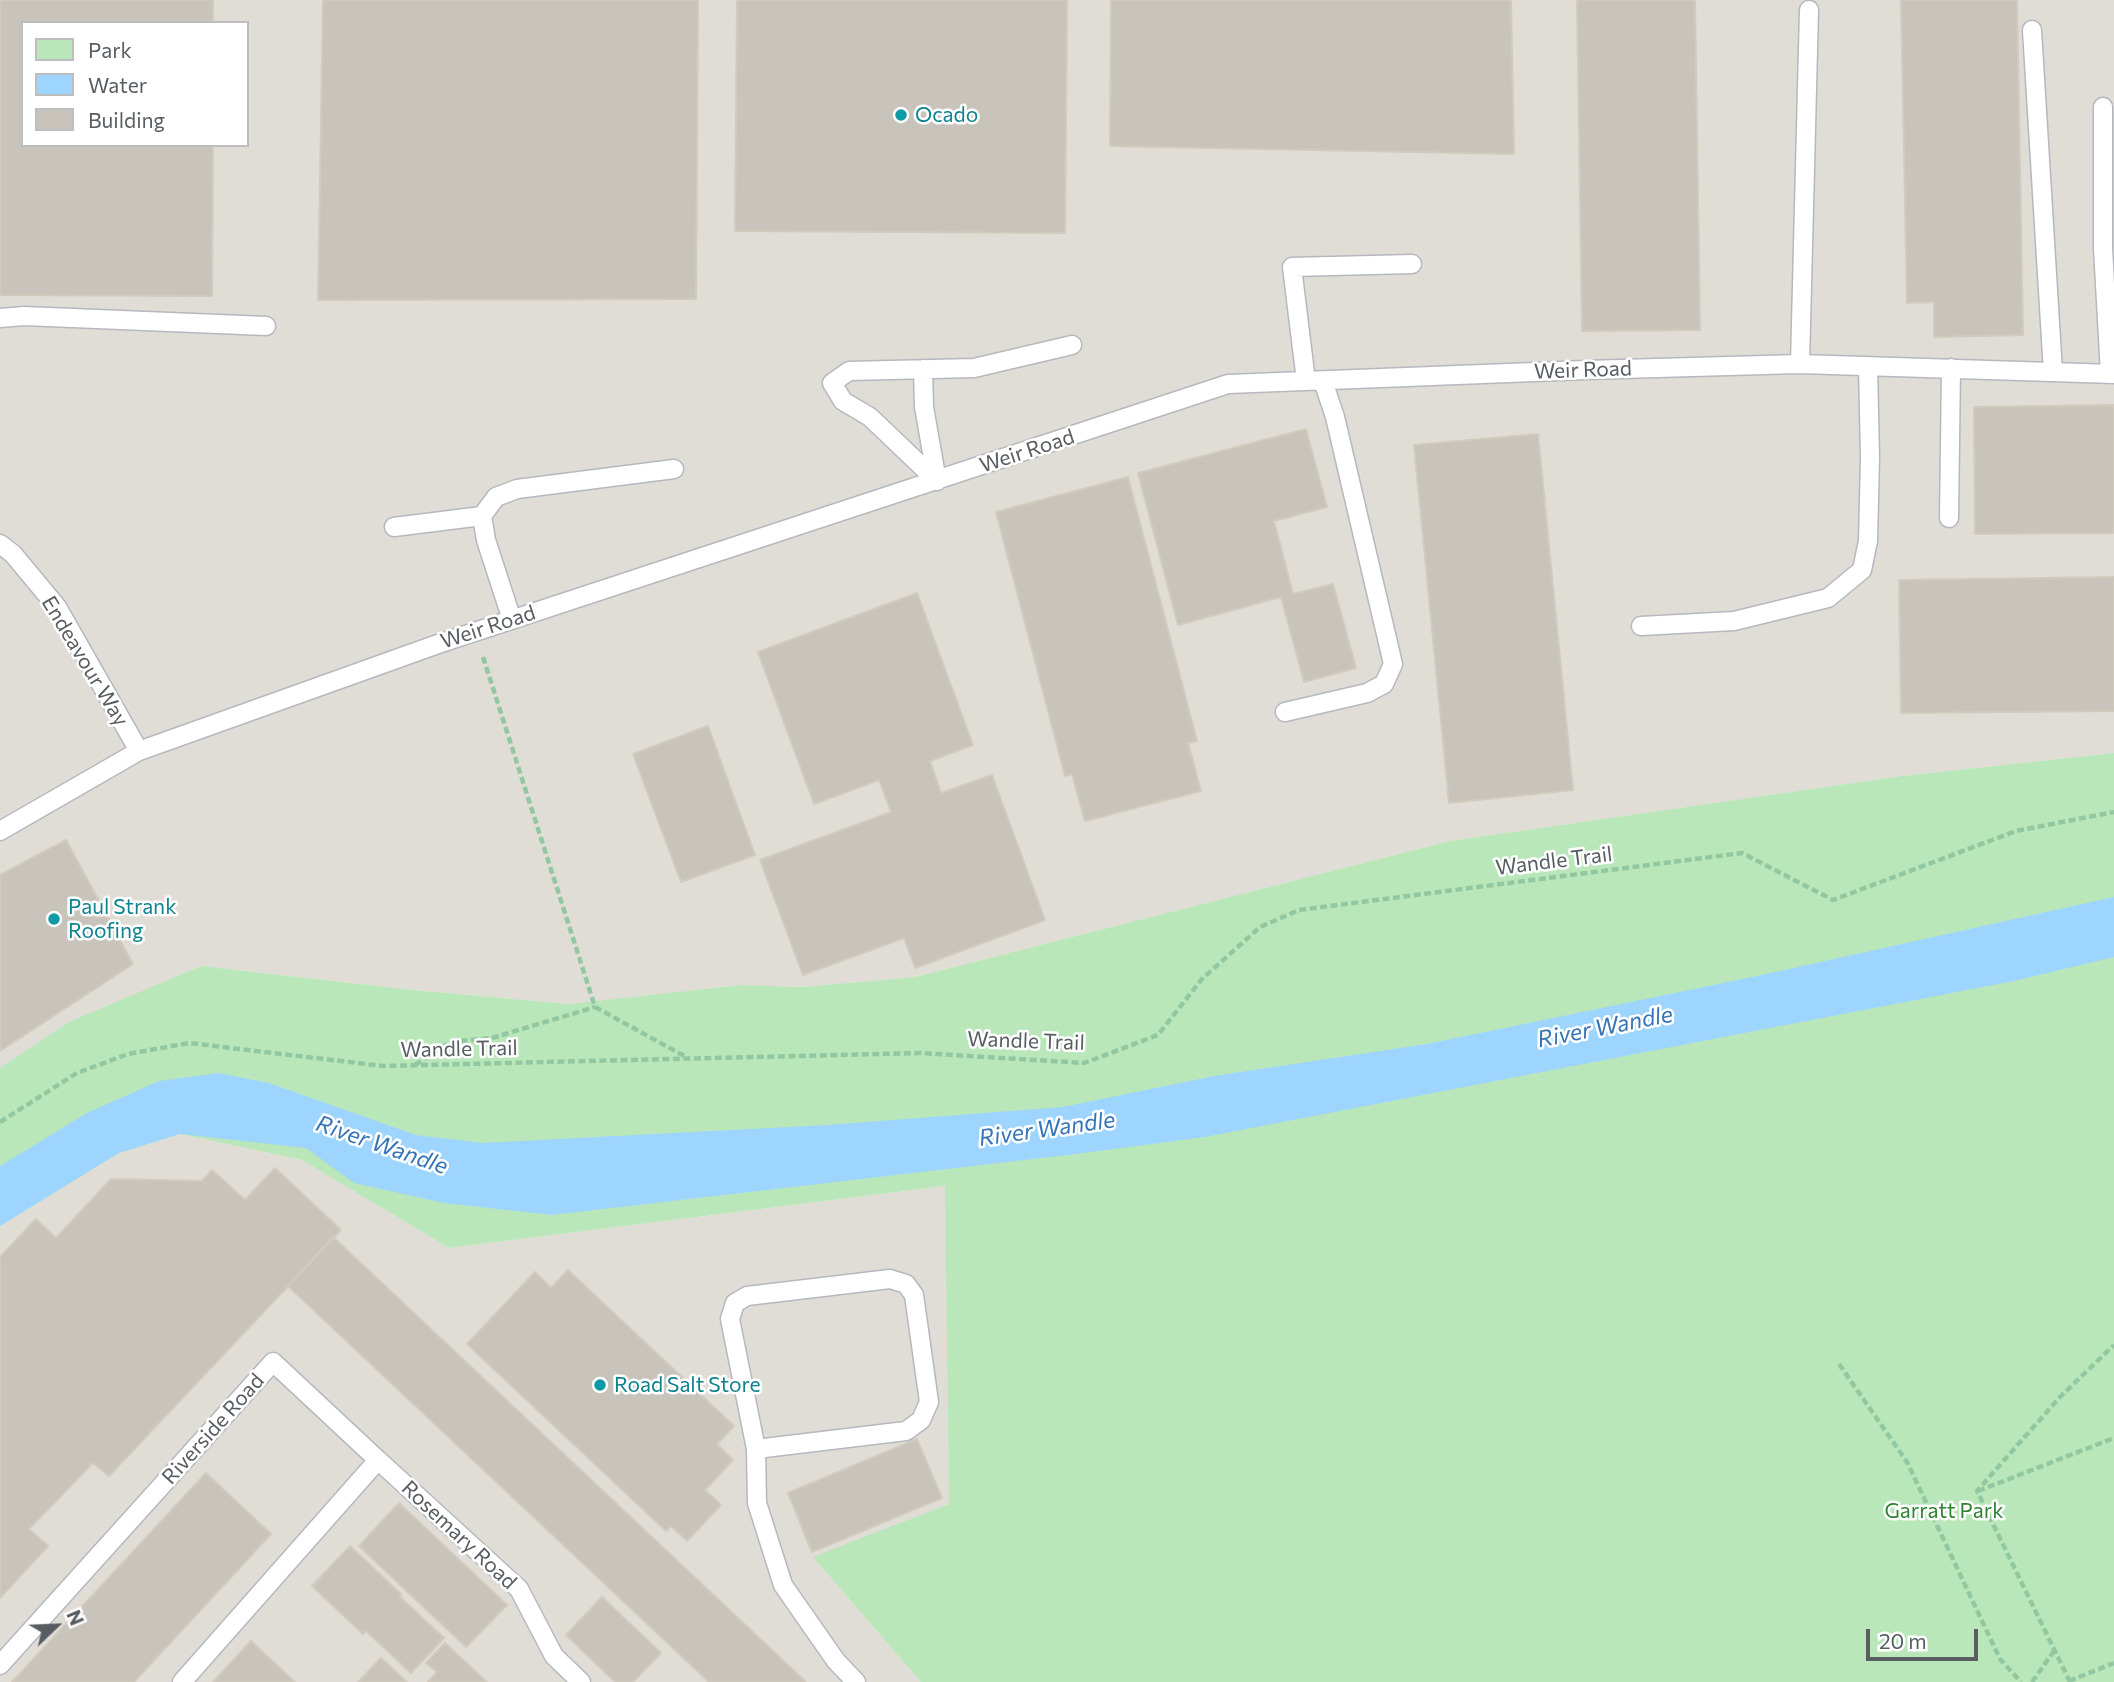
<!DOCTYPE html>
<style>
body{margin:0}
#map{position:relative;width:2114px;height:1682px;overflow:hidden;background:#edeadf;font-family:Commissioner,sans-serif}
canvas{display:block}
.legend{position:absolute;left:21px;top:21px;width:228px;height:126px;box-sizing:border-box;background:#fff;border:2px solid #bcbec0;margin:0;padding:9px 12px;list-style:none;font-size:21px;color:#585d62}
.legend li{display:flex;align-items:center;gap:14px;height:35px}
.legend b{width:35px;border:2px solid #bcbec0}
.north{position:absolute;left:21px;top:1591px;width:70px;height:70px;-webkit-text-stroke:5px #fff;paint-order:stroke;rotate:67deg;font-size:19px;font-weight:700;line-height:28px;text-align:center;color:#585d62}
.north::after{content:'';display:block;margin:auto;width:24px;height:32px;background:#585d62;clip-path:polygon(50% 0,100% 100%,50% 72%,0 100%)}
.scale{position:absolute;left:1866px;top:1629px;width:112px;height:32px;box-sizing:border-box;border:4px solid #585d62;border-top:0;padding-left:9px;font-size:21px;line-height:24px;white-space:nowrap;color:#585d62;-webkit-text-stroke:5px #fff;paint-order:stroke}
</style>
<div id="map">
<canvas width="2114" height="1682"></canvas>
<ul class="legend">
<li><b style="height:19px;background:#bae7b9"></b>Park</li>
<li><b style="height:19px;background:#9dd5ff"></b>Water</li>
<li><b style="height:19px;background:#c8c4bc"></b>Building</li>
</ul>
<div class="north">N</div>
<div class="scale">20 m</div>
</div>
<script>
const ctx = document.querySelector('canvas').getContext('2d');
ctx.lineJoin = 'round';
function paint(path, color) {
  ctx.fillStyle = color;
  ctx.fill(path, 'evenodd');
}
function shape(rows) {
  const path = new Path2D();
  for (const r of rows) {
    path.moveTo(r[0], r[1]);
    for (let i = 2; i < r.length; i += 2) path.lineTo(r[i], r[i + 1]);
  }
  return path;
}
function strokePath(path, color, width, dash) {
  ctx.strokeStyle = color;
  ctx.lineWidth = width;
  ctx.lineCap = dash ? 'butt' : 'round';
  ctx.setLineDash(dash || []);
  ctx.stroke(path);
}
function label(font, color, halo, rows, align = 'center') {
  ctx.font = font + ' Commissioner,sans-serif';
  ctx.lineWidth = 5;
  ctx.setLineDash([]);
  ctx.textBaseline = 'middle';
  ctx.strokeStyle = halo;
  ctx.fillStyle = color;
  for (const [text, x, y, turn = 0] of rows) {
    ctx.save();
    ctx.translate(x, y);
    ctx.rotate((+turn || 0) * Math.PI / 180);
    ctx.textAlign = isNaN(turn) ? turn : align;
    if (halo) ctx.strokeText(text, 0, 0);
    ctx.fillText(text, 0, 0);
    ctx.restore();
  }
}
const industrial = shape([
 [0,0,2114,0,2114,753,1902,776,1450,841,915,977,802,987,741,985,568,1004,413,990,201,966,0,1068],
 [23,23,247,23,247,145,23,145],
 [180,1134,302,1160,449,1248,946,1186,949,1504,814,1558,921,1682,0,1682,0,1226,119,1153]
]);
const green = shape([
 [2114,753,2114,1682,921,1682,813,1557,949,1504,945,1186,449,1248,302,1160,180,1134,119,1153,0,1226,0,1068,69,1022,201,966,413,990,568,1004,741,985,802,987,915,977,1450,841,1902,776]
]);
const water = shape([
 [2114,897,2114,957,2014,981,1205,1137,1076,1154,552,1215,444,1203,354,1183,306,1148,180,1134,119,1153,0,1226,0,1166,87,1113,159,1081,219,1073,269,1083,416,1135,482,1143,827,1125,1063,1107,1214,1076,1427,1044,1762,975]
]);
const building = shape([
 [0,0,213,0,213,23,23,23,23,145,213,145,212,296,0,295,0,0],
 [323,0,698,0,696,299,318,300,323,0],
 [737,0,1067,0,1065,233,735,231,737,0],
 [1111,0,1511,0,1514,154,1110,146,1111,0],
 [1577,0,1695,0,1700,330,1582,331,1577,0],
 [1901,0,2017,0,2023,335,1934,337,1934,302,1907,303,1901,0],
 [2114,405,2114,533,1975,534,1974,407,2114,405],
 [1306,429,1327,507,1274,521,1293,594,1333,584,1356,668,1304,682,1281,597,1178,625,1138,473,1306,429],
 [1538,434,1573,790,1449,803,1414,445,1538,434],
 [1128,477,1197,741,1188,743,1201,791,1085,821,1072,774,1065,776,996,512,1128,477],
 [2114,577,2114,711,1901,713,1899,580,2114,577],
 [917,593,973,745,930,761,941,793,992,775,1045,920,915,968,904,938,803,975,760,860,891,812,879,780,814,804,758,652,917,593],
 [708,726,755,855,681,882,633,754,708,726],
 [66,840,133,964,0,1051,0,875,66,840],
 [275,1168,341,1230,109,1476,93,1463,29,1529,48,1546,0,1598,0,1257,36,1219,56,1238,111,1179,202,1181,212,1170,245,1200,275,1168],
 [333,1237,399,1299,806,1682,709,1682,288,1286,333,1237],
 [568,1270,734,1426,717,1444,733,1460,705,1490,721,1505,687,1541,671,1526,666,1531,467,1344,535,1272,551,1288,568,1270],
 [917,1439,942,1498,812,1552,788,1493,917,1439],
 [206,1473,271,1534,134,1682,12,1682,206,1473],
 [399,1503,507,1605,466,1647,359,1546,399,1503],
 [350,1546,401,1594,399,1596,444,1638,411,1673,366,1631,363,1634,312,1586,350,1546],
 [602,1597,661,1653,633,1682,615,1682,566,1635,602,1597],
 [251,1641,295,1682,213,1682,251,1641],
 [445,1643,487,1682,428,1682,437,1672,426,1663,445,1643],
 [381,1658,407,1682,358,1682,381,1658]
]);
const path = shape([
 [483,657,595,1007,688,1058],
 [415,1065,450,1042,492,1038,595,1007],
 [0,1122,77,1073,128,1054,189,1043,383,1066,920,1053,1084,1063,1158,1035,1202,979,1260,927,1299,910,1742,853,1833,900,2016,831,2114,812],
 [1839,1364,1907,1462,2000,1659,2021,1682],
 [1978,1491,2114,1438],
 [2069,1681,2114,1663],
 [2032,1682,2054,1651],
 [2070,1682,1977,1491,2060,1397,2114,1345]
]);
const service = shape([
 [2032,30,2053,372],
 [2103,107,2103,248,2110,374],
 [0,318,24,316,266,326],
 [1800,364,1809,10],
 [923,369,924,407,937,481],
 [1306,381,1292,267,1412,264],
 [937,481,870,417,843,401,832,383,849,371,974,368,1072,345],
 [1949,518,1951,368],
 [394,527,482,516],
 [0,544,13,554,57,607,139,751],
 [512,620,486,540,482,516,496,497,517,489,674,469],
 [1641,626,1734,621,1828,598,1862,570,1868,541,1870,458,1868,366],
 [1285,712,1367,693,1384,684,1393,664,1335,417,1323,381],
 [0,831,139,751,438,644,1228,384,1585,370,1800,364,2114,374],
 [756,1449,730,1319,735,1303,747,1296,890,1279,906,1284,914,1295,929,1402,921,1420,906,1431,756,1449,757,1503,783,1585,836,1661,856,1682],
 [378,1460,519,1589,554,1656,581,1682],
 [0,1665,273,1362,378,1460,182,1682]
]);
const markers = [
 [901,115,7,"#0f9aa8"],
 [54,919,7,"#0f9aa8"],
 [600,1385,7,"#0f9aa8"]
];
const cultureNames = [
 ["Ocado",915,115],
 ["Paul Strank",68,907],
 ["Roofing",68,931],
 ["Road Salt Store",614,1385]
];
const streetNames = [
 ["Weir Road",1583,370,-2],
 ["Weir Road",1027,451,-18],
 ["Weir Road",488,627,-18],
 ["Endeavour Way",85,661,59],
 ["Wandle Trail",1554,861,-7],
 ["Wandle Trail",1026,1041,2],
 ["Wandle Trail",459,1049,-1],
 ["Riverside Road",213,1429,-48],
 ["Rosemary Road",459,1535,43]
];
const parkNames = [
 ["Garratt Park",1944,1511]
];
const waterNames = [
 ["River Wandle",1605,1027,-11],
 ["River Wandle",1047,1129,-8],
 ["River Wandle",382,1145,19]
];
paint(industrial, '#e0ddd7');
paint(green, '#bae7b9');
paint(water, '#9dd5ff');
paint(building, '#c8c4bc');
strokePath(building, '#d2cbbd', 2);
strokePath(service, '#b5b8be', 21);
strokePath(path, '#92c8a1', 4.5, [7, 3.5]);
strokePath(service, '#fff', 18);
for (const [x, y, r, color] of markers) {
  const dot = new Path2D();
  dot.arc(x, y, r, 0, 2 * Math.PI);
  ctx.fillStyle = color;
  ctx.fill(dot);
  strokePath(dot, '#fff', 2.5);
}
label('21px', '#0d838f', '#fff', cultureNames, 'left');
label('21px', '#585d62', '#fff', streetNames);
label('21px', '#2e8331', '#fff', parkNames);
label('italic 23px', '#3575b7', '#fff', waterNames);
</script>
